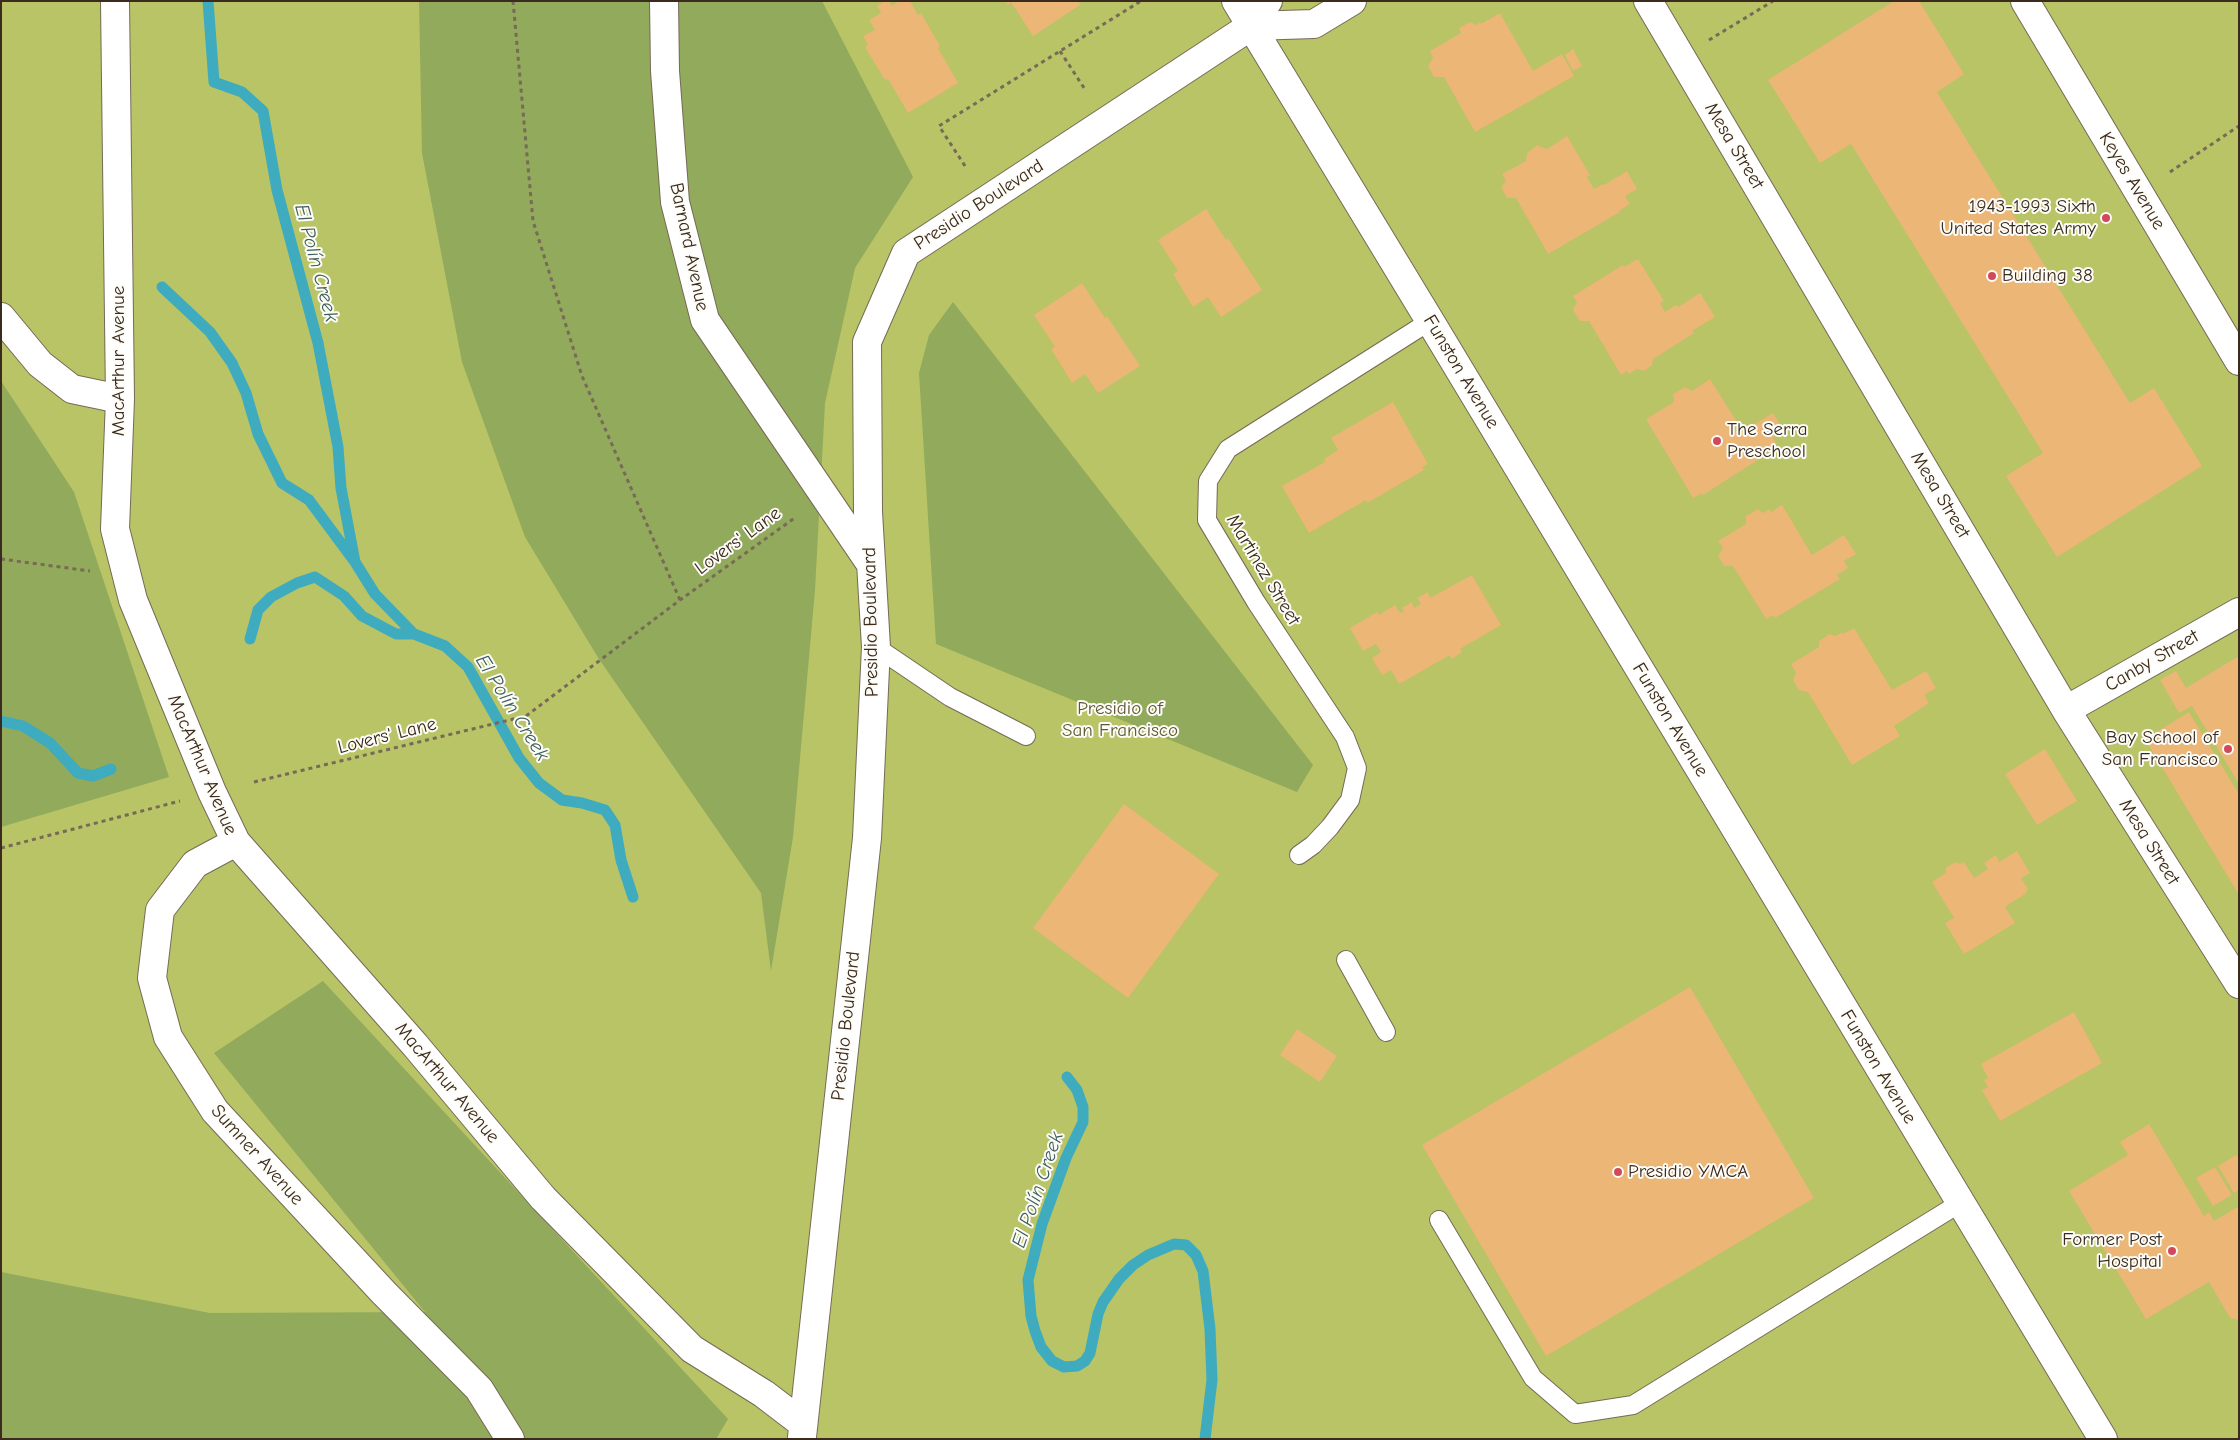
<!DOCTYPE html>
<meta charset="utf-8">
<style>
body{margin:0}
#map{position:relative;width:2240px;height:1440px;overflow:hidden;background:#e7e1be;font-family:"Comic Neue",sans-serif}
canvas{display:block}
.frame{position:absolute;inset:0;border:2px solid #3b2a1e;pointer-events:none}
</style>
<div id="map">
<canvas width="2240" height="1440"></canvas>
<div class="frame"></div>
</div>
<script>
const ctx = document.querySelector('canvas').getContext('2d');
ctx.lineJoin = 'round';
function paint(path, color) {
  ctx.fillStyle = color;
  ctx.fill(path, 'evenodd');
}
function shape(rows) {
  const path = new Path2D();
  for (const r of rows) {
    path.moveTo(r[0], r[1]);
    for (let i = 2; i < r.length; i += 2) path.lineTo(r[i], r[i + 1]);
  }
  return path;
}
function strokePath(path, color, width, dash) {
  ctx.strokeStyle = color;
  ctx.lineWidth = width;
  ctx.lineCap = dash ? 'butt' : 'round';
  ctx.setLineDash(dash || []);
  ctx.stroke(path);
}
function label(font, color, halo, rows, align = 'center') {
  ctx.font = font + ' "Comic Neue",sans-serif';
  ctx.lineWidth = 4;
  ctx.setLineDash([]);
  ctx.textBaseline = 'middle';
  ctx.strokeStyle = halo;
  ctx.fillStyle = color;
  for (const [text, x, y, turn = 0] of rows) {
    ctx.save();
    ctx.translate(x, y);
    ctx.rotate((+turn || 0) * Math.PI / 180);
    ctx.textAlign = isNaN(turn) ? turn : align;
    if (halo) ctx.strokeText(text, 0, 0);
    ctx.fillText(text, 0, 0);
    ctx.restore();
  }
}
const green = shape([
 [1,1,2239,1,2239,1439,1,1439]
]);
const forest = shape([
 [419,1,822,1,913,177,855,268,825,403,815,590,793,837,771,971,761,893,599,659,525,537,462,362,422,153],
 [953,302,1313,765,1297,792,936,644,919,373,929,335],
 [1,381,74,492,169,777,1,827],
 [323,981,728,1419,716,1439,1,1439,1,1272,210,1313,425,1312,214,1053]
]);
const stream = shape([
 [208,1,214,82,242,92,263,111,277,190,318,343,338,447,341,488,355,562],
 [162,287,210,332,232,363,246,393,258,434,282,483,309,500,355,562,375,594,414,634],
 [250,639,258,610,271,597,297,583,315,577,344,596,362,616,396,634,414,634,445,646,468,667,519,758,539,783,562,800,582,803,605,810,615,825,621,860,633,897],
 [1,721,23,726,50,743,78,773,93,776,111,769],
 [1067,1077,1077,1090,1083,1107,1083,1122,1066,1158,1042,1224,1028,1280,1031,1316,1035,1331,1041,1347,1052,1361,1064,1367,1077,1366,1085,1361,1090,1353,1098,1314,1103,1302,1119,1279,1133,1265,1148,1255,1174,1244,1186,1245,1196,1255,1203,1271,1210,1329,1212,1380,1205,1439]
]);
const building = shape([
 [885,1,889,1,892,6,899,1,910,1,918,15,921,13,940,46,938,48,958,83,908,113,888,79,885,80,865,47,868,45,863,36,875,30,869,20,881,13,877,6],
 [1005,1,1078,1,1080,5,1033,36,1011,2,1008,5],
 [1894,1,1919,1,1964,74,1937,92,2130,403,2154,388,2202,466,2057,557,2006,476,2043,453,1851,144,1820,163,1768,80],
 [1500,13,1533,71,1562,54,1574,76,1475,132,1444,77,1434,77,1428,66,1433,58,1430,51,1461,33,1459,28,1470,22,1476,25,1480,22,1481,24],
 [1573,49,1582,66,1573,71,1565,55],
 [1567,136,1590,175,1587,177,1594,189,1603,184,1604,185,1627,171,1637,189,1625,196,1630,204,1619,211,1620,212,1548,254,1516,198,1507,198,1501,187,1506,181,1502,174,1526,161,1527,153,1537,145,1547,149],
 [1206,209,1226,240,1228,238,1262,290,1221,317,1208,297,1193,307,1173,274,1178,271,1158,240],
 [1638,259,1664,301,1660,303,1665,312,1676,305,1678,307,1700,293,1715,317,1692,331,1694,333,1653,359,1652,365,1644,371,1637,369,1629,374,1627,371,1621,375,1589,321,1580,321,1573,310,1577,302,1573,296,1623,265,1624,267],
 [1082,283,1105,318,1107,316,1140,366,1098,393,1085,374,1072,383,1051,349,1055,347,1034,315],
 [1710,379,1737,422,1732,425,1738,434,1773,413,1784,431,1773,438,1777,445,1765,451,1767,454,1703,495,1702,493,1693,498,1646,419,1674,402,1673,394,1685,387,1692,391],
 [1393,402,1428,464,1422,467,1424,470,1367,503,1366,500,1309,533,1282,486,1325,462,1324,459,1338,450,1331,438],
 [1782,505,1812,555,1844,535,1856,554,1844,561,1848,568,1837,575,1840,579,1775,618,1774,615,1766,619,1733,566,1724,566,1718,556,1723,548,1718,541,1746,524,1746,516,1758,509,1763,513,1770,509,1771,512],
 [1472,575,1501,625,1460,649,1462,652,1452,659,1450,655,1399,684,1391,670,1382,675,1372,658,1381,652,1376,644,1363,651,1350,628,1377,612,1379,615,1395,605,1400,613,1404,611,1402,608,1412,602,1414,608,1421,604,1417,598,1428,592,1430,598],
 [1854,628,1892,690,1926,671,1936,688,1924,695,1929,703,1894,726,1900,736,1852,765,1808,692,1799,690,1793,680,1796,673,1791,664,1819,647,1819,641,1830,634,1835,636,1843,632,1843,634],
 [2239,656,2239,784,2192,706,2179,713,2160,680,2176,671,2186,688],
 [2189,712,2239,794,2239,895,2145,739],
 [2045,749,2077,801,2037,825,2005,774],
 [1124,804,1219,874,1128,998,1033,928],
 [2017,851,2030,873,2021,878,2028,889,2025,894,2005,907,2015,923,1964,954,1945,923,1954,918,1932,882,1946,873,1946,868,1955,862,1960,864,1964,862,1974,878,1988,869,1984,863,1996,855,1999,862],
 [1690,987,1814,1198,1546,1356,1422,1145],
 [2074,1012,2102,1063,2000,1121,1982,1090,1988,1087,1984,1080,1988,1078,1981,1064],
 [1297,1029,1337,1056,1320,1082,1280,1055],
 [2149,1124,2204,1216,2209,1212,2214,1221,2239,1206,2239,1320,2230,1318,2209,1282,2146,1319,2069,1191,2128,1155,2120,1142],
 [2236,1155,2239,1159,2239,1190,2234,1193,2218,1166],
 [2215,1167,2232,1195,2213,1206,2196,1178]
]);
const path = shape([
 [513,1,533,221,582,376,680,600],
 [1709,40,1773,1],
 [1060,51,1086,91],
 [965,166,939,126,1141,1],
 [2170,172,2239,126],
 [1,559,90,571],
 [254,782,526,716,680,600,796,517],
 [1,848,180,801]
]);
const lane = shape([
 [876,647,950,697,1026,736],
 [1299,855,1313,845,1330,827,1350,800,1357,768,1345,737,1256,602,1207,520,1208,481,1228,449,1430,321],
 [1346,960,1386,1032],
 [1439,1220,1533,1378,1575,1414,1633,1405,1960,1203]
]);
const street = shape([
 [115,1,120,399,115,529,133,600,212,792,236,842,415,1045,543,1198,692,1349,764,1394,802,1423],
 [664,1,665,71,675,202,705,320,870,563],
 [1236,1,1430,321,2103,1439],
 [1648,1,2066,710,2239,984],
 [2025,1,2239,361],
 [1251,26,1314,24,1352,1],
 [1,317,40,364,72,389,120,399],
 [2066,710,2239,612],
 [236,842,195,864,160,910,152,978,168,1037,215,1111,384,1293,479,1389,510,1439],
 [802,1437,867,838,876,647,868,512,867,342,906,253,1251,26,1268,1]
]);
const markers = [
 [2106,218,5,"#d1495b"],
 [1992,276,5,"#d1495b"],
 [1717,441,5,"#d1495b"],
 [2228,749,5,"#d1495b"],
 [1618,1172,5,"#d1495b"],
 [2172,1251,5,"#d1495b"]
];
const streetNames = [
 ["Mesa Street",1734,146,59],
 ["Keyes Avenue",2132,181,59],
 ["Presidio Boulevard",979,205,-33],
 ["Barnard Avenue",689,247,78],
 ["MacArthur Avenue",119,361,-90],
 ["Funston Avenue",1461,372,59],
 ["Mesa Street",1940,495,59],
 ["Lovers' Lane",738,541,-36],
 ["Martinez Street",1263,570,59],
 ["Presidio Boulevard",871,622,-91],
 ["Canby Street",2152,661,-30],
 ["Funston Avenue",1670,720,59],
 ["Lovers' Lane",387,736,-14],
 ["MacArthur Avenue",202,765,67],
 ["Mesa Street",2149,842,58],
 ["Presidio Boulevard",846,1026,-84],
 ["Funston Avenue",1878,1067,59],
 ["MacArthur Avenue",447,1083,50],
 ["Sumner Avenue",257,1155,48]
];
const poiNames = [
 ["1943-1993 Sixth",2096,207],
 ["United States Army",2096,229],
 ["Building 38",2002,276,"left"],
 ["The Serra",1727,430,"left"],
 ["Preschool",1727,452,"left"],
 ["Bay School of",2218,738],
 ["San Francisco",2218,760],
 ["Presidio YMCA",1628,1172,"left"],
 ["Former Post",2162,1240],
 ["Hospital",2162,1262]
];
const parkNames = [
 ["Presidio of",1120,709],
 ["San Francisco",1120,731]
];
const waterNames = [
 ["El Polín Creek",316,263,75],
 ["El Polín Creek",512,708,58],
 ["El Polín Creek",1038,1190,-71]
];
paint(green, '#b8c466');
paint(forest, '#92aa5b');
strokePath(stream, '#3fabbf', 11);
paint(building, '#ebb676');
strokePath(lane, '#776a56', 20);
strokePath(street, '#776a56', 30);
strokePath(path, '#776a56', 3, [4, 4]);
strokePath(lane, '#fff', 18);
strokePath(street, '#fff', 28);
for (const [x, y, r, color] of markers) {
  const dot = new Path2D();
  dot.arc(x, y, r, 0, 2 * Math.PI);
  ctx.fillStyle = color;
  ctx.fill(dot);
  strokePath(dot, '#fdfcf7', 2);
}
label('19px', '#3b2a1e', '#fdfcf7', streetNames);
label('19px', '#3b2a1e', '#fdfcf7', poiNames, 'right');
label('19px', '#605834', '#fdfcf7', parkNames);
label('italic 20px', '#3d5e5e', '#fdfcf7', waterNames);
</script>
